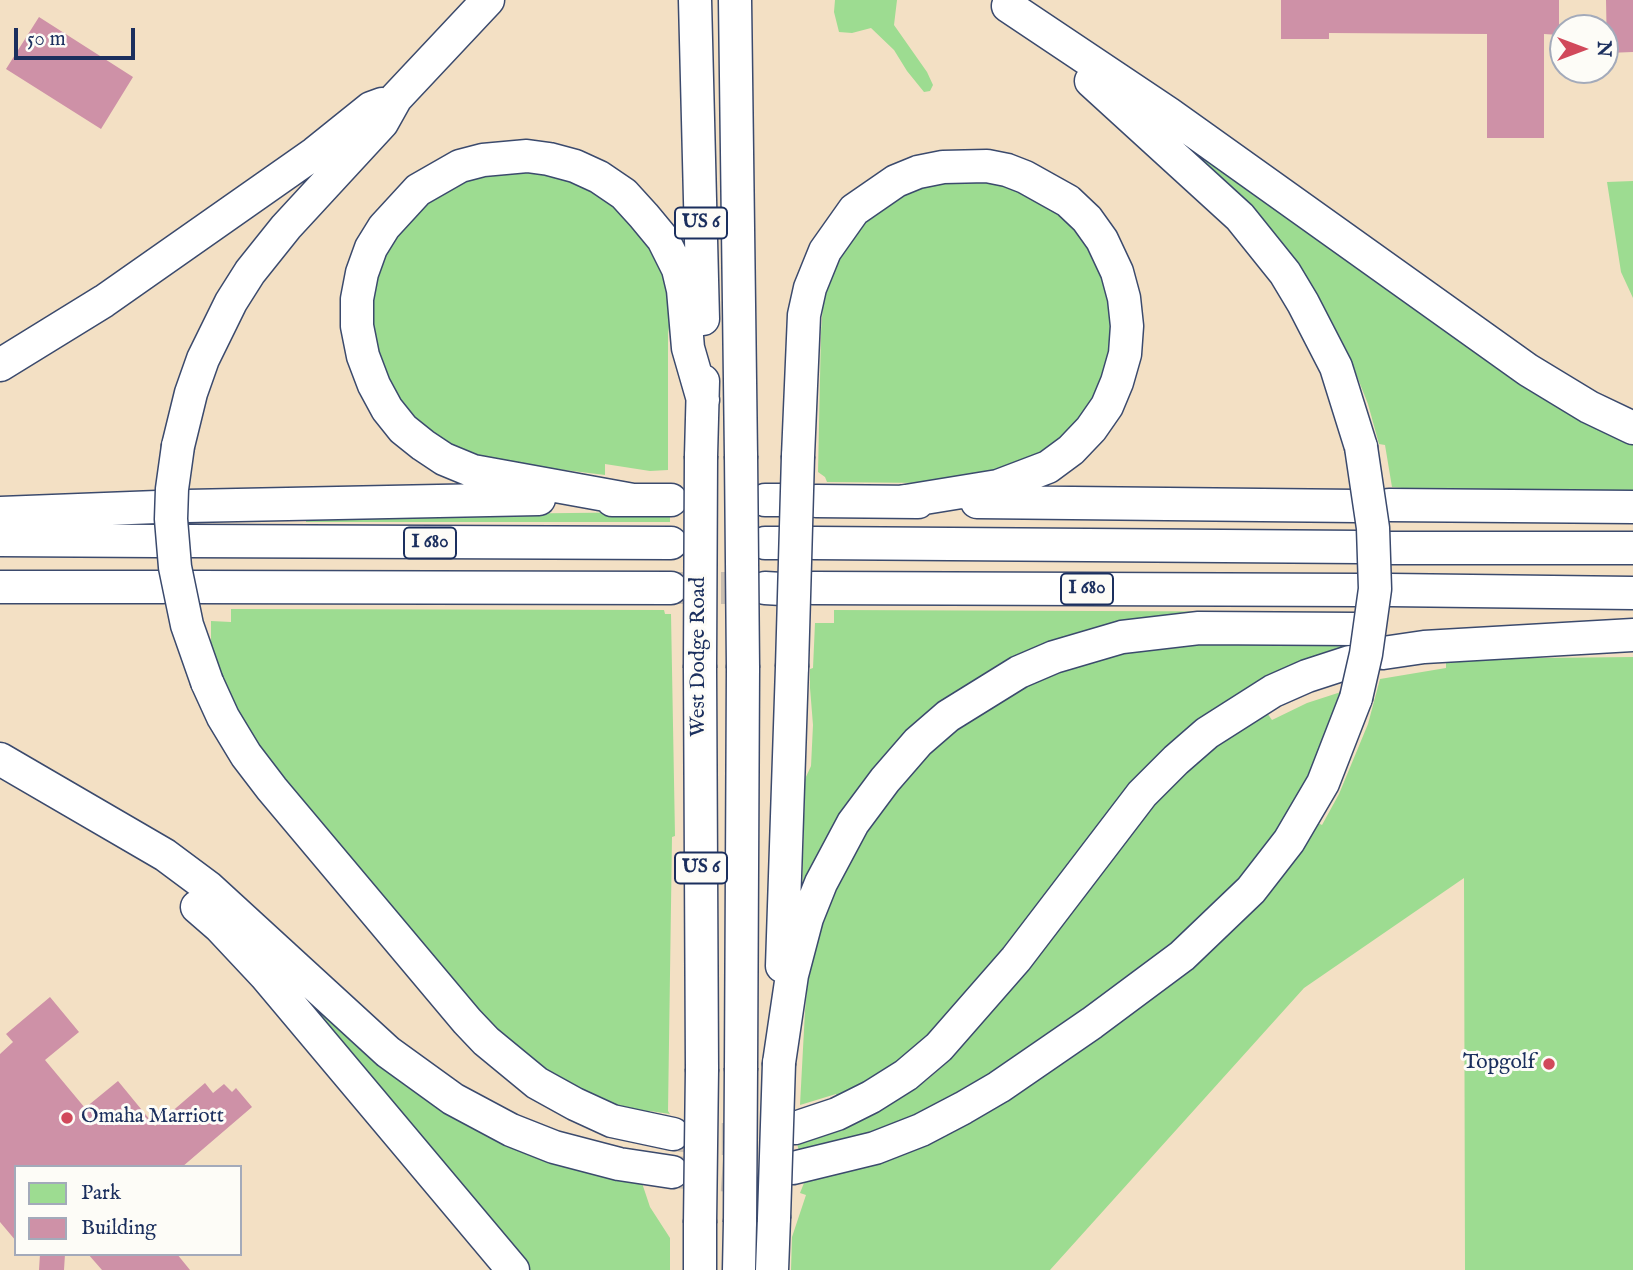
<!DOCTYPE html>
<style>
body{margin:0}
#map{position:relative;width:1633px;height:1270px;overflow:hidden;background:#f3e0c4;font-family:"IM FELL English",serif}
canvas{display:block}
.legend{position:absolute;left:14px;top:1165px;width:228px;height:91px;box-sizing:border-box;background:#fdfcf7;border:2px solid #a3aaba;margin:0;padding:9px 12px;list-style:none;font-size:21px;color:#1b2f5e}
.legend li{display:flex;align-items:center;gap:14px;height:35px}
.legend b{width:35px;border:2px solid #a3aaba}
.north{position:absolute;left:1549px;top:14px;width:70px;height:70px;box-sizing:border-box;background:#fdfcf7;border:2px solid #a3aaba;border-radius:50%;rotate:90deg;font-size:19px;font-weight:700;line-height:28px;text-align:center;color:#1b2f5e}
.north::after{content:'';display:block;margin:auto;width:24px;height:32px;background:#d1495b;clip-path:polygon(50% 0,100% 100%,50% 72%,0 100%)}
.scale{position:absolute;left:14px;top:28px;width:121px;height:32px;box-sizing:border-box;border:4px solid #1b2f5e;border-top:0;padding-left:9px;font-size:21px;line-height:24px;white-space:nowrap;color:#1b2f5e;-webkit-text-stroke:5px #fdfcf7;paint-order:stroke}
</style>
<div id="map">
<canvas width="1633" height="1270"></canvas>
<ul class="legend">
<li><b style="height:19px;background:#9ddc91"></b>Park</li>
<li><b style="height:19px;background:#ce91a7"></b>Building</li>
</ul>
<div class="north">N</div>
<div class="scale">50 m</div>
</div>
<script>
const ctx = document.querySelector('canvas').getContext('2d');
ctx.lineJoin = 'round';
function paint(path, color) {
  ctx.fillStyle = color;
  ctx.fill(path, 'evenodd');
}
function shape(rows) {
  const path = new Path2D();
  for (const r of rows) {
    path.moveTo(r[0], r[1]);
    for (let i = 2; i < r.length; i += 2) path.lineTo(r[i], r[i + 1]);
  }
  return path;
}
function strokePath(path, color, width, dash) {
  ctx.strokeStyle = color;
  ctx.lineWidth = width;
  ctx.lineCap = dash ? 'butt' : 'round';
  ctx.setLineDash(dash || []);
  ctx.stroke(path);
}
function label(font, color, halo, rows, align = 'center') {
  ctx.font = font + ' "IM FELL English",serif';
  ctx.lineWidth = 6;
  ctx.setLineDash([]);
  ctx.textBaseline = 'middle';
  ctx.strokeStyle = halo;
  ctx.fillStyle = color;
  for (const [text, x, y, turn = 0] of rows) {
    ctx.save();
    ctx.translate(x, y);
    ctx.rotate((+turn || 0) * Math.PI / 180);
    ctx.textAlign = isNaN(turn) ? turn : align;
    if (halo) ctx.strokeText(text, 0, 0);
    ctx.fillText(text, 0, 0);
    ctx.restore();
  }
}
const green = shape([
 [835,0,897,0,894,25,927,72,933,85,930,91,924,92,907,71,894,50,871,28,852,33,839,32,834,12],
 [1166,126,1633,441,1633,496,1403,495,1402,488,1392,487,1385,445,1379,444,1368,404,1347,351,1320,299,1289,252,1264,222,1240,195],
 [539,164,604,189,652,243,664,276,671,313,668,334,668,470,650,471,605,464,605,475,484,460,443,444,406,414,383,376,372,340,370,306,375,268,391,235,450,180],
 [976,180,1004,184,1058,208,1098,252,1118,314,1102,399,1037,464,925,483,827,482,825,477,818,472,821,332,823,304,831,272,851,236,872,214,902,194,931,184],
 [1633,181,1633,298,1621,272,1607,182],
 [659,512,670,514,670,522,306,522,306,516],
 [231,609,664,610,665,614,671,614,675,836,672,837,668,1111,670,1114,650,1111,647,1124,520,1064,335,849,237,719,211,644,211,621,231,622],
 [834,610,1359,612,1358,623,1193,624,996,672,802,898,805,779,811,766,813,725,810,688,810,669,813,668,815,623,834,623],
 [1356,641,1353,652,1253,689,953,1025,841,1107,836,1094,800,1105,805,1011,810,959,827,897,864,826,934,745,988,704,1076,662,1176,642],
 [1633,657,1633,1270,1465,1270,1464,878,1304,988,1050,1270,791,1270,792,1237,806,1195,800,1193,806,1178,1168,986,1219,944,1256,908,1304,847,1318,823,1322,825,1339,794,1368,724,1380,679,1446,668,1446,659],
 [1344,691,1313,762,1314,769,1287,816,1239,880,1195,930,1033,1048,939,1106,863,1137,799,1152,797,1143,844,1128,882,1110,927,1080,943,1066,941,1063,1128,830,1211,745,1265,710,1272,720,1307,703],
 [289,984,590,1172,642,1183,650,1207,670,1238,670,1270,525,1270]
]);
const building = shape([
 [1281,0,1559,0,1559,35,1544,34,1544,138,1487,138,1487,34,1329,33,1329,39,1281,39],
 [1606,0,1633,0,1633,52,1607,53],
 [39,17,133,77,101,129,6,69],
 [50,997,79,1032,45,1060,85,1108,118,1081,155,1126,205,1083,213,1093,224,1084,232,1092,236,1088,252,1107,182,1167,16,1167,16,1241,0,1222,0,1054,13,1042,6,1034],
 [40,1254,65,1254,64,1270,39,1270],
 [88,1254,177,1254,190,1270,102,1270]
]);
const motorwayTunnel = shape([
 [673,588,765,588],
 [674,1135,711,1139,737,1139,795,1128],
 [674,1172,732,1176,793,1168]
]);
const motorway = shape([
 [695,0,703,319],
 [735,0,741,456],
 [1008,6,1168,113,1528,370,1589,407,1633,428],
 [1091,81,1240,217,1285,273,1303,303,1336,367,1361,447],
 [0,365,104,301,315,153,371,108,382,104],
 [178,446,191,393,203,359,231,302,250,272,286,227,382,123,396,98,488,0],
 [701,456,703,381],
 [798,456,804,315,810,288,825,251,854,210,896,181,918,172,943,167,987,166,1007,170,1025,177,1068,201,1087,219,1102,240,1117,272,1124,298,1127,326,1125,354,1117,382,1107,406,1091,429,1071,450,1048,467,998,486,900,502],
 [612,500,671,500],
 [633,500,473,471,444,459,423,445,403,429,387,409,374,385,363,356,357,326,357,299,362,273,371,248,384,227,418,190,460,166,483,160,527,156,549,159,575,166,599,177,624,194,644,216,663,239,678,269,683,290,688,348,703,400],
 [765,500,785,500],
 [816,501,918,502],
 [977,502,1357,506],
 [1389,505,1633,507],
 [187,506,539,499],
 [0,513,157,507],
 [0,540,157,541],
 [189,541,671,543],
 [765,543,783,543],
 [814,543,1360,547],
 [1391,548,1633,548],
 [0,587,163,587],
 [194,587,671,588],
 [765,588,782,589],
 [813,588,1360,590],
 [1390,590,1633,593],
 [1383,653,1424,647,1633,635],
 [700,668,702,1069],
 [207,682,223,717,246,755,272,789,467,1021,486,1041,537,1083,575,1104,612,1121,673,1134],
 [0,759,165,855,208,887,388,1052,453,1099,511,1130,554,1147,619,1164,672,1172],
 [197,907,220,927,265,975,513,1270],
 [782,966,792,667],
 [779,1063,792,975,807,918,821,883,853,823,885,780,918,742,948,716,1019,672,1054,657,1122,637,1199,628,1356,629],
 [741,1068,743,668],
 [795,1128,837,1114,871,1097,906,1075,939,1047,1016,959,1142,794,1176,760,1207,733,1273,691,1307,676,1350,662],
 [793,1168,875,1148,921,1130,963,1108,999,1087,1092,1023,1182,956,1251,890,1289,841,1323,783,1356,698],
 [700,1270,700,1223],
 [739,1270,740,1222],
 [772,1270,774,1218]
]);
const motorwayBridge = shape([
 [178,446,172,489,171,519,175,567,187,625,207,682],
 [741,456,743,668],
 [792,667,798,456],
 [700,668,701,456],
 [1356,698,1366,654,1375,589,1373,528,1361,447],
 [774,1218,779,1063],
 [740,1222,741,1068],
 [700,1223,702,1069]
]);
const markers = [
 [1549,1064,7,"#d1495b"],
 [67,1118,7,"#d1495b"]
];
const shields = [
 [701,223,52],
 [430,543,52],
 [1087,589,52],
 [701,868,52]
];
const shieldNames = [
 ["US 6",701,223],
 ["I 680",430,543],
 ["I 680",1087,589],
 ["US 6",701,868]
];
const streetNames = [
 ["West Dodge Road",700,657,-90]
];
const poiNames = [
 ["Topgolf",1535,1064],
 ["Omaha Marriott",81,1118,"left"]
];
paint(green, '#9ddc91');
paint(building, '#ce91a7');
strokePath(motorwayTunnel, '#c8bdb0', 32, [32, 16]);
strokePath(motorway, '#3b4a6d', 35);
strokePath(motorway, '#fff', 32);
strokePath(motorwayBridge, '#3b4a6d', 35, []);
strokePath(motorwayBridge, '#fff', 32);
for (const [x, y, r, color] of markers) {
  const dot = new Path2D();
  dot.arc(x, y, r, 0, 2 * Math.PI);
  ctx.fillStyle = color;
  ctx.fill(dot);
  strokePath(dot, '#fdfcf7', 2.5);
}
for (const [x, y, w] of shields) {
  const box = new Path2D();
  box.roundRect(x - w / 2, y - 15.5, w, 31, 5);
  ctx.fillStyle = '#fdfcf7';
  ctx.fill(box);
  strokePath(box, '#1b2f5e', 2);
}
label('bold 19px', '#1b2f5e', null, shieldNames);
label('21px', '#1b2f5e', '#fdfcf7', streetNames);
label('21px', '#1b2f5e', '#fdfcf7', poiNames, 'right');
</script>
